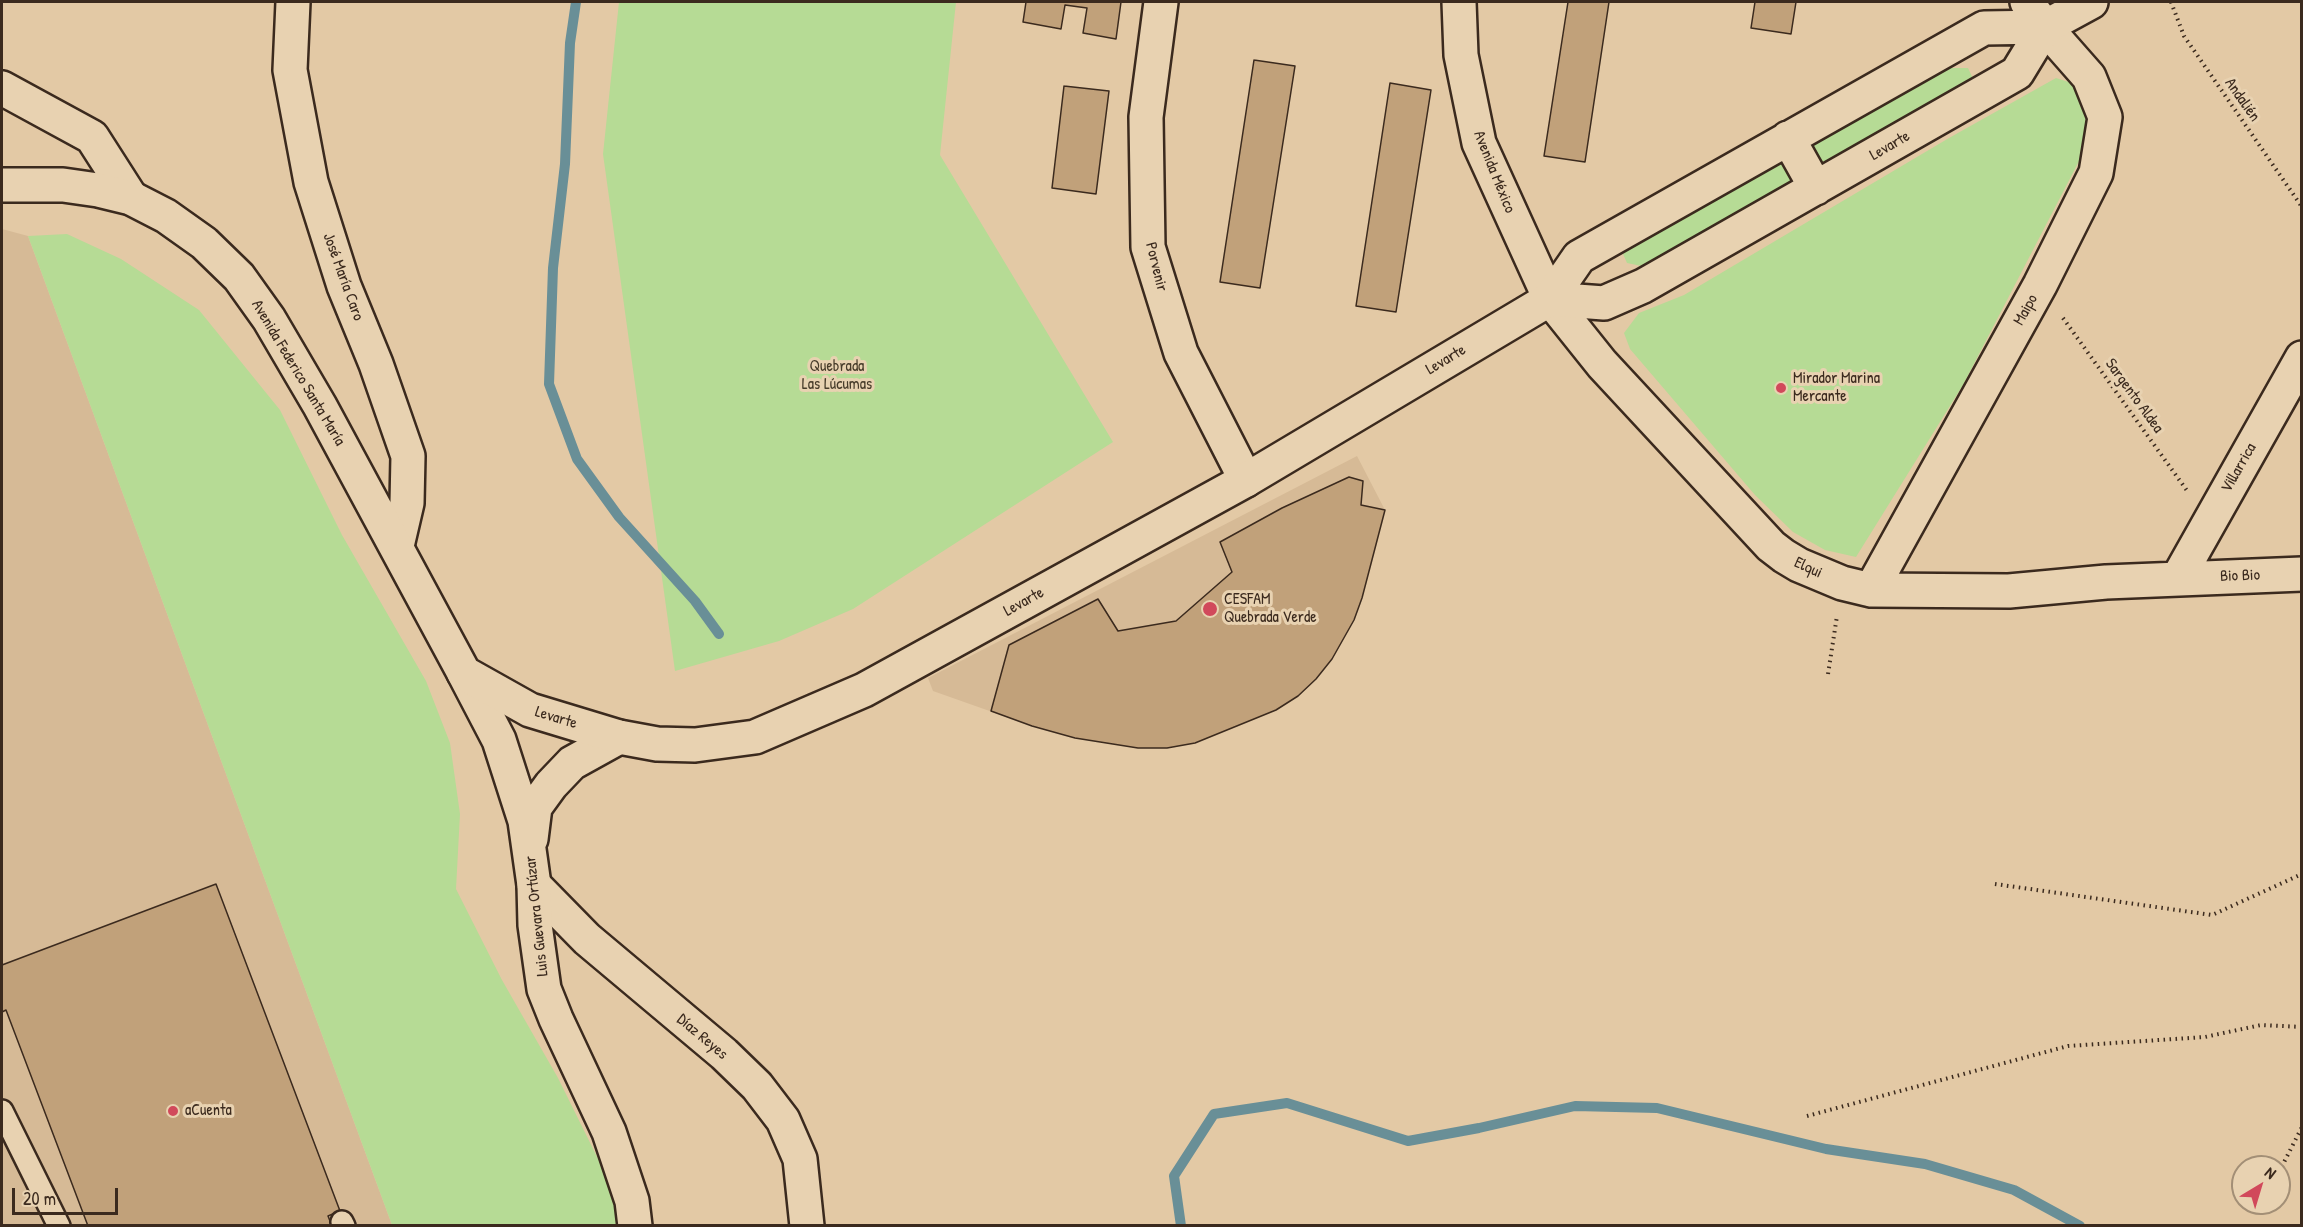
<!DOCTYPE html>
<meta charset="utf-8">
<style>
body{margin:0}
#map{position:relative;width:2303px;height:1227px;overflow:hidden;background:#e3c9a5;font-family:"Patrick Hand",sans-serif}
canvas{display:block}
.frame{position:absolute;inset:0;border:3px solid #3b2a1e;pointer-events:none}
.north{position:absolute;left:2231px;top:1155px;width:60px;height:60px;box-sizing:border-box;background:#e8d2b1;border:2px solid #a38f76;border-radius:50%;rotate:38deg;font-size:16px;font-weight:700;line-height:24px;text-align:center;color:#3b2a1e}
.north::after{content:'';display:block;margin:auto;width:21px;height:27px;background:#d1495b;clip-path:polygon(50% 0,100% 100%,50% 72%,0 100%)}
.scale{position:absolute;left:12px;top:1188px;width:106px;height:27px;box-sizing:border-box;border:3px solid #3b2a1e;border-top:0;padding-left:8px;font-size:18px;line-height:21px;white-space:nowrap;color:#3b2a1e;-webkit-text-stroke:4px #e8d2b1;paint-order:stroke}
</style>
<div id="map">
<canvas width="2303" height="1227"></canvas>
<div class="frame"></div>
<div class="north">N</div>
<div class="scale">20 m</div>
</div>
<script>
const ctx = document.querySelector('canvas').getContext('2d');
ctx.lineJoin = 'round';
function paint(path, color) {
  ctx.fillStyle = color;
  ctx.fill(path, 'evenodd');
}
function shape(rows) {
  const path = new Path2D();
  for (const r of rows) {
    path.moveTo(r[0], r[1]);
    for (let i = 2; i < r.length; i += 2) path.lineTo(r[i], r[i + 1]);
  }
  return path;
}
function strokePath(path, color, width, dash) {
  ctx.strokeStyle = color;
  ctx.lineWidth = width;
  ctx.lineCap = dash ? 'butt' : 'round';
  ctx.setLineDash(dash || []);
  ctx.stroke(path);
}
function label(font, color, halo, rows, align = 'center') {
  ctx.font = font + ' "Patrick Hand",sans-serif';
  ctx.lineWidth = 6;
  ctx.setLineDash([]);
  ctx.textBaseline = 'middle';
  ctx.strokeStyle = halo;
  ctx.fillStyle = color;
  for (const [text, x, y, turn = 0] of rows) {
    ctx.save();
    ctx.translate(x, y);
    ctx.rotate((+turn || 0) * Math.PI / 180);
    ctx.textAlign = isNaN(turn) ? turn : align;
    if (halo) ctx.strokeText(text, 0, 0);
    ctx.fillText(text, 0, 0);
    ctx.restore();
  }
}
const built = shape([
 [2,229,28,236,392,1225,2,1225],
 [1357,456,1385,510,1362,598,1354,620,1332,659,1316,679,1297,696,1276,710,1195,743,1167,748,1138,748,1075,738,1032,726,933,691,928,678]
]);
const green = shape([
 [619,2,956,2,940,155,1113,442,853,609,779,641,675,671,603,154],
 [1946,68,1968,68,1978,89,1651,268,1627,263,1623,254,1635,243],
 [2056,78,2078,85,2091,107,2091,138,1963,385,1856,557,1825,550,1793,532,1755,495,1630,349,1624,333,1639,313,1684,295,1949,138],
 [67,234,121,259,199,310,280,410,342,535,426,681,450,743,460,814,456,889,502,980,558,1078,609,1181,618,1225,392,1225,28,236]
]);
const stream = shape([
 [576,2,570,43,565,164,553,268,549,384,577,459,619,517,695,601,719,634],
 [1181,1226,1174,1176,1214,1114,1287,1103,1408,1141,1479,1128,1575,1106,1657,1108,1826,1149,1925,1164,2014,1190,2080,1226]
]);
const building = shape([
 [1026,2,1121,2,1116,39,1083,33,1087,8,1065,5,1061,29,1023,22,1026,2],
 [1568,2,1609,2,1585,162,1544,156,1568,2],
 [1755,2,1796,2,1791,34,1751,28,1755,2],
 [1254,60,1295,66,1260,288,1220,282,1254,60],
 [1390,83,1431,90,1396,312,1356,306,1390,83],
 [1064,86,1109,91,1096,194,1052,188,1064,86],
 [1349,477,1363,481,1361,505,1385,510,1362,598,1354,620,1332,659,1316,679,1298,696,1276,710,1195,743,1167,748,1138,748,1075,738,1032,726,991,711,1009,645,1098,599,1118,631,1176,621,1232,572,1220,542,1282,508,1349,477],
 [216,884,340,1211,328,1216,332,1226,88,1226,6,1010,2,1012,2,965,216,884]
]);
const path = shape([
 [2171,2,2184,36,2302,207],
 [2063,318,2188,492],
 [1828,674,1837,616],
 [1995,884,2212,915,2302,874],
 [1807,1116,2068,1046,2205,1037,2261,1025,2302,1027],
 [2279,1172,2302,1127]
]);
const lane = shape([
 [2,1111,59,1226],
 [342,1222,344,1226]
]);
const street = shape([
 [1459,2,1461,55,1479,143,1550,299,1602,364,1771,546,1784,556,1799,565,1842,583,1871,590,2009,591,2106,582,2302,574],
 [2,88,92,137,131,198],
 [2178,578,2302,358],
 [1871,590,2040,285,2096,173,2105,117,2089,77,2045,27,2027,2],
 [534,885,587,939,724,1054,757,1086,783,1120,800,1159,807,1226]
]);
const secondary = shape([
 [293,2,290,70,311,182,344,286,376,364,408,456,407,503,397,546],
 [1161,2,1146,117,1148,247,1181,353,1246,480],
 [464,673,499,740,525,821,534,885,535,925,544,989,556,1019,609,1132,632,1201,635,1226],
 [531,839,535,807,551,785,572,763,619,737]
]);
const primary = shape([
 [1788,138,1816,188],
 [2,185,63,185,98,190,131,198,166,216,204,243,239,277,269,319,320,406,464,673,530,710,619,737,657,744,695,745,755,737,864,690,1246,480,1550,299,1579,257,1984,28,2045,27,2091,2],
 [1550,299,1604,303,1643,286,2017,73,2045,27]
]);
const markers = [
 [1781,388,6,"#d1495b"],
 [1210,609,8,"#d1495b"],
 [173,1111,6,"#d1495b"]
];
const streetNames = [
 ["Andalién",2242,100,55],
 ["Levarte",1890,146,-30],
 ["Avenida México",1494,172,68],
 ["Porvenir",1156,267,76],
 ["José María Caro",343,277,70],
 ["Maipo",2026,310,-61],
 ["Levarte",1446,360,-31],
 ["Avenida Federico Santa María",298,373,59],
 ["Sargento Aldea",2134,396,54],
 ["Villarrica",2239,468,-60],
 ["Elqui",1808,568,25],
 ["Bio Bio",2240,576,-2],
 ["Levarte",1024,602,-29],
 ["Levarte",556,718,17],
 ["Luis Guevara Ortúzar",537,916,-96],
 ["Díaz Reyes",702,1037,40]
];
const parkNames = [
 ["Quebrada",837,367],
 ["Las Lúcumas",837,385]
];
const poiNames = [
 ["Mirador Marina",1793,379],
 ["Mercante",1793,397],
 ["CESFAM",1224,600],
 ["Quebrada Verde",1224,618],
 ["aCuenta",185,1111]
];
paint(built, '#d6ba96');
paint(green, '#b6db95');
strokePath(stream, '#698f97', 10);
paint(building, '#c1a17a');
strokePath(building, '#3b2a1e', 1.5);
strokePath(lane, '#3b2a1e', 26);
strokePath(street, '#3b2a1e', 38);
strokePath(secondary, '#3b2a1e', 38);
strokePath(primary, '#3b2a1e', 38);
strokePath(path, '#3b2a1e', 4, [1.5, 4.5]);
strokePath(lane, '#e8d2b1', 21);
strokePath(street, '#e8d2b1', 33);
strokePath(secondary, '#e8d2b1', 33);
strokePath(primary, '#e8d2b1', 33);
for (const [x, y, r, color] of markers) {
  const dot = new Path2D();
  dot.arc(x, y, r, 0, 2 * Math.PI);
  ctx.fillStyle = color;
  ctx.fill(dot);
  strokePath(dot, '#e8d2b1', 2);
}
label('16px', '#3b2a1e', '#e8d2b1', streetNames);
label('16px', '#473c2a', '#e8d2b1', parkNames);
label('16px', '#3b2a1e', '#e8d2b1', poiNames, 'left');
</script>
